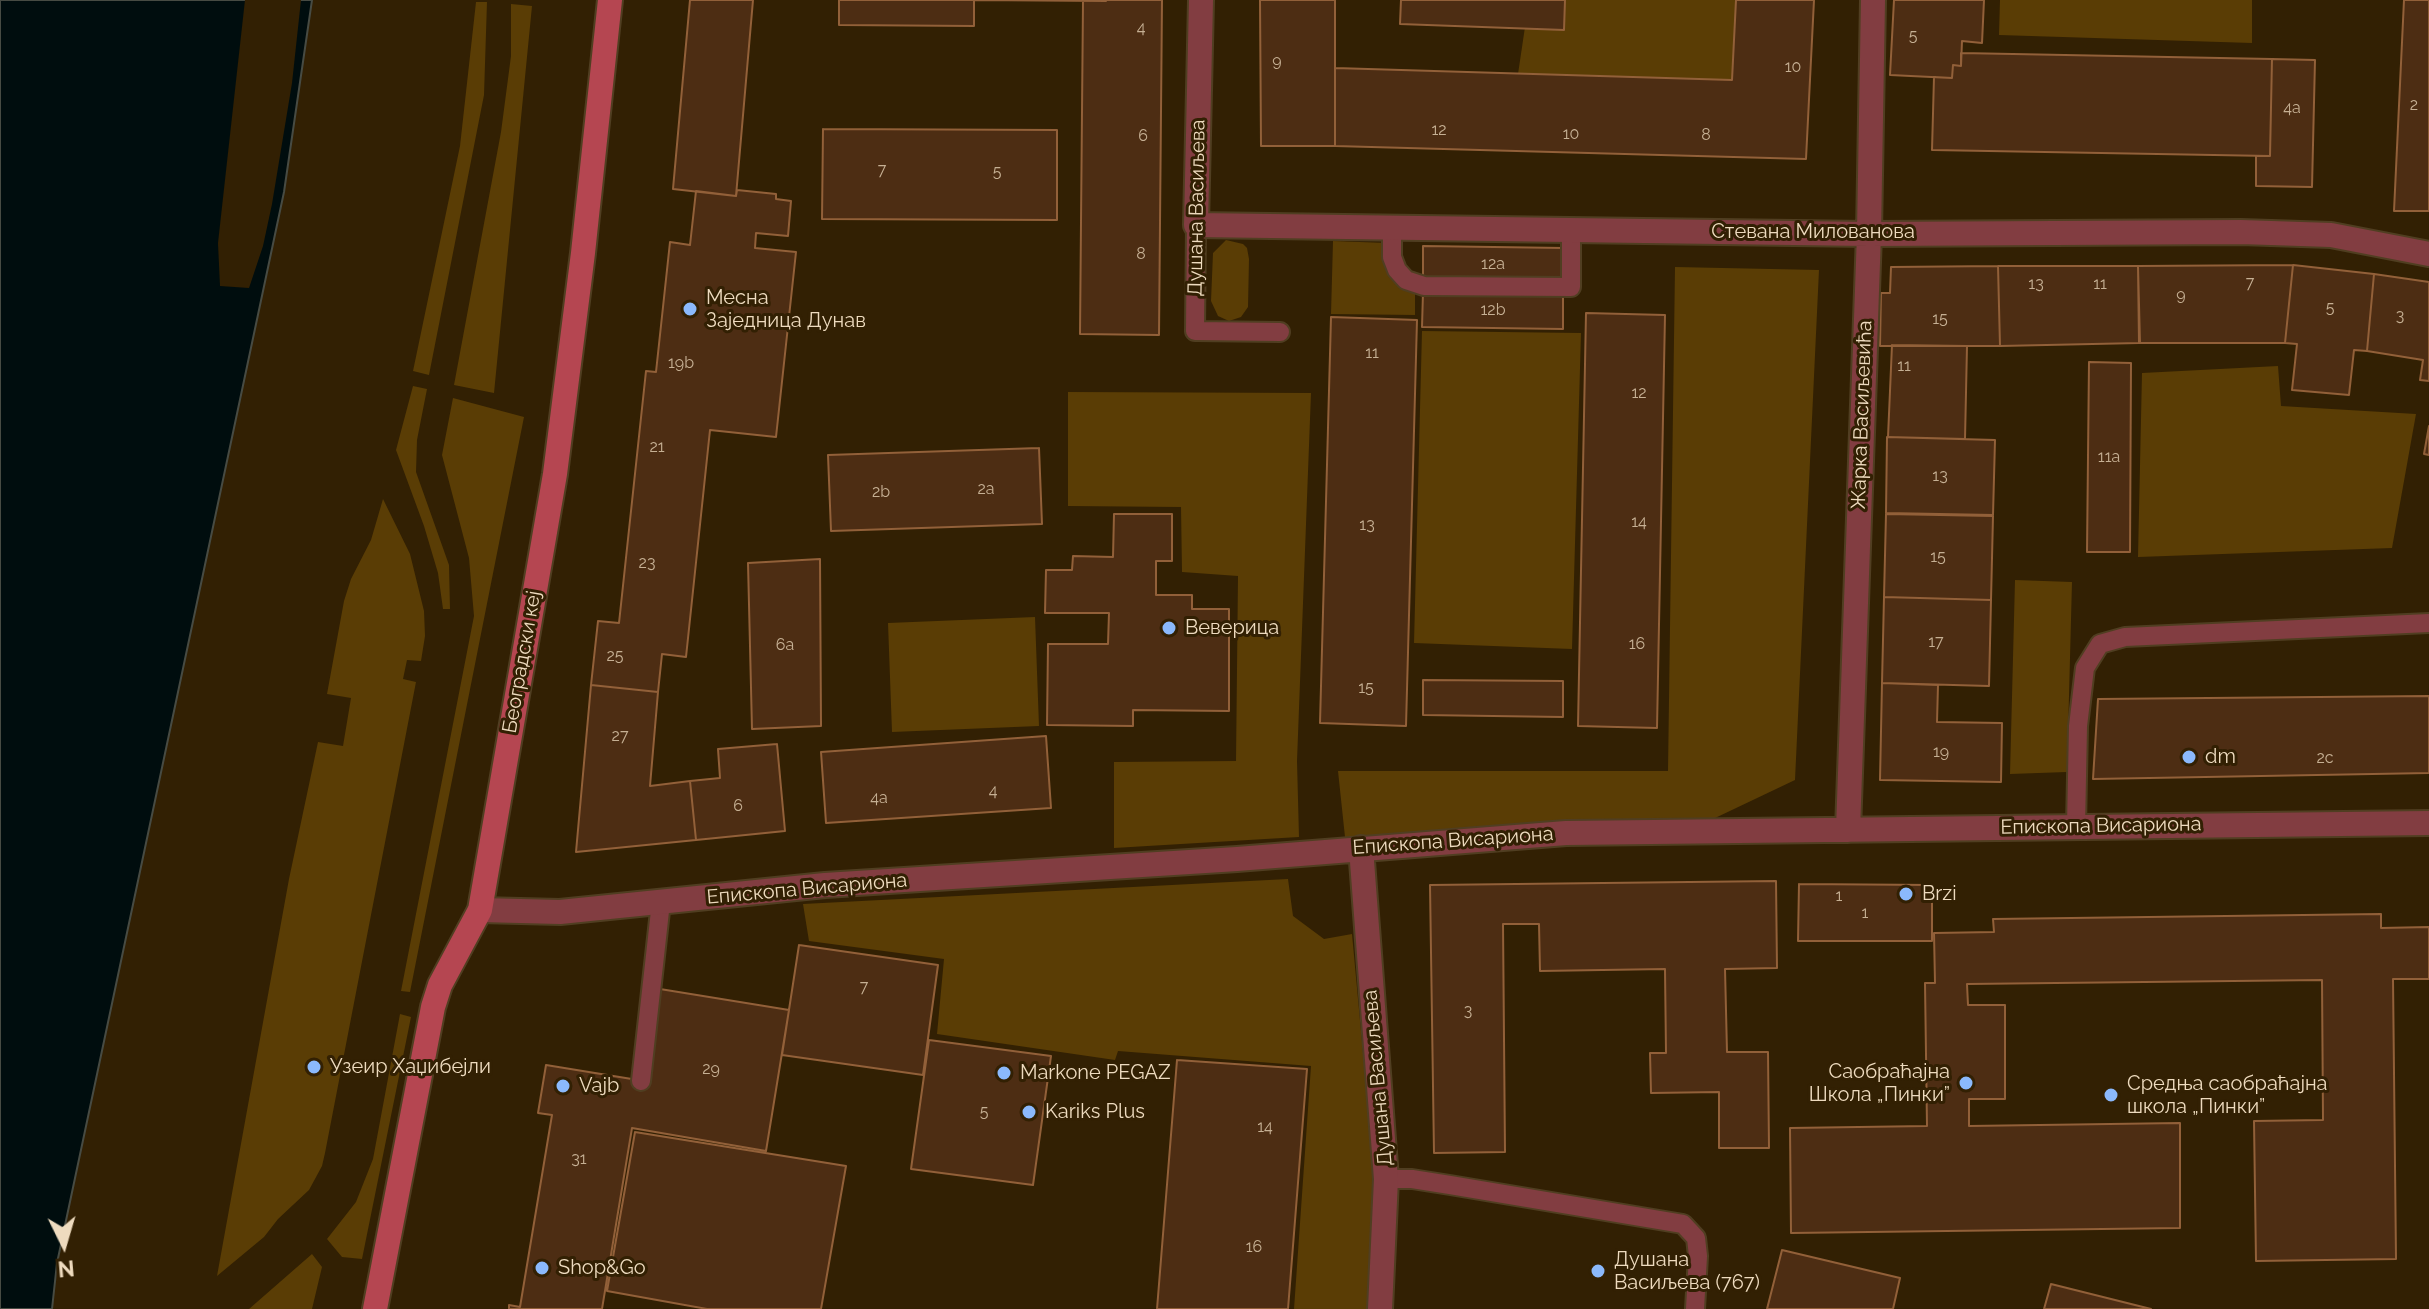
<!DOCTYPE html>
<meta charset="utf-8">
<style>
body{margin:0}
#map{position:relative;width:2429px;height:1309px;overflow:hidden;background:#322003;font-family:Raleway,sans-serif}
canvas{display:block}
.north{position:absolute;left:24px;top:1205px;width:80px;height:80px;-webkit-text-stroke:6px #322003;paint-order:stroke;rotate:175deg;font-size:22px;font-weight:700;line-height:32px;text-align:center;color:#eedbbf}
.north::after{content:'';display:block;margin:auto;width:28px;height:36px;background:#eedbbf;clip-path:polygon(50% 0,100% 100%,50% 72%,0 100%)}
</style>
<div id="map">
<canvas width="2429" height="1309"></canvas>
<div class="north">N</div>
</div>
<script>
const ctx = document.querySelector('canvas').getContext('2d');
ctx.lineJoin = 'round';
function paint(path, color) {
  ctx.fillStyle = color;
  ctx.fill(path, 'evenodd');
}
function shape(rows) {
  const path = new Path2D();
  for (const r of rows) {
    path.moveTo(r[0], r[1]);
    for (let i = 2; i < r.length; i += 2) path.lineTo(r[i], r[i + 1]);
  }
  return path;
}
function strokePath(path, color, width, dash) {
  ctx.strokeStyle = color;
  ctx.lineWidth = width;
  ctx.lineCap = dash ? 'butt' : 'round';
  ctx.setLineDash(dash || []);
  ctx.stroke(path);
}
function label(font, color, halo, rows, align = 'center') {
  ctx.font = font + ' Raleway,sans-serif';
  ctx.lineWidth = 6;
  ctx.setLineDash([]);
  ctx.textBaseline = 'middle';
  ctx.strokeStyle = halo;
  ctx.fillStyle = color;
  for (const [text, x, y, turn = 0] of rows) {
    ctx.save();
    ctx.translate(x, y);
    ctx.rotate((+turn || 0) * Math.PI / 180);
    ctx.textAlign = isNaN(turn) ? turn : align;
    if (halo) ctx.strokeText(text, 0, 0);
    ctx.fillText(text, 0, 0);
    ctx.restore();
  }
}
const green = shape([
 [1529,0,1736,0,1732,80,1518,74],
 [2000,0,2252,0,2252,43,1999,35],
 [476,2,487,2,484,95,429,375,413,371,460,146],
 [511,4,532,6,494,393,454,385,501,132,511,56],
 [1226,240,1243,244,1247,248,1249,259,1248,307,1241,317,1229,321,1218,316,1211,301,1213,253],
 [1333,241,1387,243,1415,290,1415,315,1331,314],
 [1675,267,1819,270,1795,780,1713,819,1345,837,1338,771,1668,771],
 [1422,331,1581,333,1572,649,1414,643],
 [2278,366,2281,406,2416,414,2392,548,2138,557,2142,373],
 [413,386,427,389,417,440,416,472,449,565,450,609,443,609,438,573,424,526,396,450],
 [1068,392,1311,393,1297,761,1299,837,1114,848,1114,762,1236,761,1238,576,1182,572,1181,507,1068,506],
 [453,398,524,417,410,992,401,991,474,616,469,558,442,455],
 [383,499,410,554,424,611,425,636,421,661,407,660,403,679,416,682,325,1153,322,1166,309,1190,278,1219,264,1237,217,1276,289,879,318,742,343,746,351,698,327,694,344,601,351,579,371,540],
 [2015,580,2072,582,2067,772,2010,774],
 [1035,617,1039,726,892,732,888,623],
 [1288,879,1293,916,1324,939,1352,934,1375,1182,1367,1309,1294,1309,1311,1066,1118,1051,1115,1060,937,1034,944,959,809,941,803,904],
 [400,1014,411,1017,362,1259,342,1257,327,1239,356,1202,373,1159],
 [312,1254,322,1267,312,1309,249,1309]
]);
const water = shape([
 [0,0,312,0,284,192,57,1263,52,1309,0,1309,0,0]
]);
const pier = shape([
 [245,0,301,0,292,83,272,204,263,246,249,288,220,286,218,243]
]);
const building = shape([
 [690,0,753,0,736,196,673,189,690,0],
 [839,0,1106,0,1106,1,974,0,974,26,839,25,839,0],
 [1106,0,1162,0,1159,335,1080,334,1083,1,1106,0],
 [1260,0,1335,0,1335,146,1261,146,1260,0],
 [1401,0,1565,0,1564,30,1400,24,1401,0],
 [1736,0,1814,0,1806,159,1335,146,1335,68,1732,80,1736,0],
 [1894,0,1984,0,1982,43,1962,41,1961,66,1953,65,1952,78,1890,75,1894,0],
 [2404,0,2429,0,2429,211,2394,211,2404,0],
 [1961,53,2272,59,2270,156,1932,150,1934,77,1952,78,1953,65,1961,66,1961,53],
 [2272,59,2315,60,2312,187,2256,186,2256,156,2270,156,2272,59],
 [823,129,1057,130,1057,220,822,219,823,129],
 [737,190,776,194,776,199,791,201,788,236,756,233,755,248,796,252,776,437,710,430,686,657,662,654,658,692,591,685,598,621,619,623,646,371,656,372,670,242,690,245,696,191,736,196,737,190],
 [1423,246,1564,248,1563,282,1423,281,1423,246],
 [2293,265,2285,343,2140,343,2138,266,2293,265],
 [2293,265,2374,274,2367,351,2354,350,2349,395,2292,390,2297,344,2285,343,2293,265],
 [1998,266,2138,266,2139,343,2000,346,1998,266],
 [1998,266,2000,346,1880,346,1881,293,1890,293,1891,267,1998,266],
 [2374,274,2429,282,2429,381,2420,380,2423,360,2367,351,2374,274],
 [1423,292,1563,293,1563,329,1422,327,1423,292],
 [1586,313,1665,315,1657,728,1578,726,1586,313],
 [1331,317,1417,320,1406,726,1320,723,1331,317],
 [1892,345,1967,346,1965,439,1888,437,1892,345],
 [2089,362,2131,363,2130,552,2087,552,2089,362],
 [2429,426,2429,455,2424,454,2429,426],
 [1887,437,1995,440,1993,515,1886,513,1887,437],
 [1039,448,1042,524,831,531,828,455,1039,448],
 [1114,514,1172,514,1172,561,1156,561,1156,595,1192,595,1192,609,1229,609,1229,711,1133,710,1133,726,1047,725,1048,644,1108,644,1109,613,1045,613,1046,570,1072,570,1073,556,1113,557,1114,514],
 [1886,514,1993,516,1991,600,1884,597,1886,514],
 [820,559,821,726,752,729,748,563,820,559],
 [1884,597,1991,600,1989,686,1882,683,1884,597],
 [1423,680,1563,681,1563,717,1423,715,1423,680],
 [1882,683,1938,685,1937,722,2002,723,2001,782,1880,780,1882,683],
 [591,685,658,692,650,786,690,781,696,840,576,852,591,685],
 [2429,696,2429,773,2093,779,2098,699,2429,696],
 [1046,736,1051,808,826,823,821,752,1046,736],
 [777,744,785,831,696,840,690,781,720,778,718,749,777,744],
 [1776,881,1777,968,1725,969,1727,1052,1768,1052,1769,1148,1719,1148,1719,1092,1651,1093,1650,1053,1666,1053,1665,969,1540,971,1539,924,1503,924,1505,1152,1434,1153,1430,885,1776,881],
 [1799,884,1932,885,1932,941,1798,941,1799,884],
 [2381,914,2381,928,2429,927,2429,979,2393,979,2396,1259,2256,1261,2254,1121,2323,1120,2322,980,1967,984,1968,1005,2005,1005,2005,1099,1969,1099,1969,1126,2180,1123,2180,1228,1791,1233,1790,1128,1927,1126,1925,983,1935,983,1934,933,1994,932,1993,919,2381,914],
 [799,945,938,965,923,1075,782,1055,799,945],
 [660,989,789,1010,766,1151,632,1128,602,1309,509,1309,509,1305,520,1307,552,1115,538,1113,546,1065,644,1081,660,989],
 [929,1040,1051,1056,1033,1185,911,1169,929,1040],
 [1177,1060,1307,1069,1288,1309,1157,1309,1177,1060],
 [635,1132,846,1166,821,1309,707,1309,607,1291,635,1132],
 [1782,1250,1900,1278,1893,1309,1767,1309,1782,1250],
 [2051,1284,2151,1309,2044,1309,2051,1284]
]);
const lane = shape([
 [1196,225,1195,331,1280,332],
 [1392,228,1392,257,1397,270,1406,280,1424,286,1571,287,1571,230],
 [2076,827,2078,726,2085,668,2100,644,2125,637,2429,623],
 [641,1081,661,902],
 [1386,1179,1412,1179,1450,1185,1683,1224,1696,1238,1698,1256,1695,1309]
]);
const street = shape([
 [1201,0,1196,225,1869,234,2241,232,2331,235,2429,254],
 [1848,830,1869,234,1873,0],
 [1361,848,1386,1179,1380,1309],
 [480,910,560,912,825,885,1237,859,1566,833,2429,823]
]);
const secondary = shape([
 [375,1309,433,1007,440,985,480,910,555,474,583,253,610,0]
]);
const markers = [
 [690,309,8,"#8bb9fc"],
 [1169,628,8,"#8bb9fc"],
 [2189,757,8,"#8bb9fc"],
 [1906,894,8,"#8bb9fc"],
 [314,1067,8,"#8bb9fc"],
 [1004,1073,8,"#8bb9fc"],
 [1966,1083,8,"#8bb9fc"],
 [563,1086,8,"#8bb9fc"],
 [2111,1095,8,"#8bb9fc"],
 [1029,1112,8,"#8bb9fc"],
 [542,1268,8,"#8bb9fc"],
 [1598,1271,8,"#8bb9fc"]
];
const numberNames = [
 ["4",1141,28],
 ["5",1913,36],
 ["9",1277,61],
 ["10",1793,67],
 ["2",2414,105],
 ["4a",2292,108],
 ["12",1439,130],
 ["10",1571,134],
 ["8",1706,135],
 ["6",1143,136],
 ["7",882,170],
 ["5",997,172],
 ["8",1141,254],
 ["12a",1493,264],
 ["7",2250,283],
 ["13",2036,284],
 ["11",2100,284],
 ["9",2181,295],
 ["5",2330,308],
 ["12b",1493,310],
 ["3",2400,316],
 ["15",1940,319],
 ["11",1372,353],
 ["19b",681,363],
 ["11",1904,366],
 ["12",1639,393],
 ["21",657,447],
 ["11a",2109,457],
 ["13",1940,476],
 ["2a",986,489],
 ["2b",881,492],
 ["14",1639,522],
 ["13",1367,525],
 ["15",1938,557],
 ["23",647,563],
 ["17",1936,642],
 ["16",1637,644],
 ["6a",785,645],
 ["25",615,656],
 ["15",1366,688],
 ["27",620,736],
 ["19",1941,752],
 ["2c",2325,758],
 ["4",993,791],
 ["4a",879,798],
 ["6",738,806],
 ["1",1839,896],
 ["1",1865,913],
 ["7",864,987],
 ["3",1468,1011],
 ["29",711,1069],
 ["5",984,1112],
 ["14",1265,1127],
 ["31",579,1159],
 ["16",1254,1247]
];
const streetNames = [
 ["Душана Васиљева",1197,208,-89],
 ["Стевана Милованова",1813,232],
 ["Жарка Васиљевића",1862,415,-88],
 ["Београдски кеј",522,662,-80],
 ["Епископа Висариона",2101,826,-1],
 ["Епископа Висариона",1453,841,-4],
 ["Епископа Висариона",807,889,-5],
 ["Душана Васиљева",1378,1078,-95]
];
const poiNames = [
 ["Месна",706,298],
 ["Заједница Дунав",706,321],
 ["Веверица",1185,628],
 ["dm",2205,757],
 ["Brzi",1922,894],
 ["Узеир Хаџибејли",330,1067],
 ["Саобраћајна",1950,1072,"right"],
 ["Школа „Пинки”",1950,1095,"right"],
 ["Markone PEGAZ",1020,1073],
 ["Средња саобраћајна",2127,1084],
 ["школа „Пинки”",2127,1107],
 ["Vajb",579,1086],
 ["Kariks Plus",1045,1112],
 ["Душана",1614,1260],
 ["Васиљева (767)",1614,1283],
 ["Shop&Go",558,1268]
];
paint(green, '#5a3d05');
paint(water, '#000d0e');
strokePath(water, '#474b43', 2);
paint(pier, '#322003');
paint(building, '#4d2d13');
strokePath(building, '#926039', 2);
strokePath(lane, '#503e21', 22);
strokePath(street, '#503e21', 28);
strokePath(secondary, '#503e21', 28);
strokePath(lane, '#823d41', 18);
strokePath(street, '#823d41', 24);
strokePath(secondary, '#b54651', 24);
for (const [x, y, r, color] of markers) {
  const dot = new Path2D();
  dot.arc(x, y, r, 0, 2 * Math.PI);
  ctx.fillStyle = color;
  ctx.fill(dot);
  strokePath(dot, '#322003', 3);
}
label('16px', '#c6b094', null, numberNames);
label('20px', '#eedbbf', '#322003', streetNames);
label('20px', '#eedbbf', '#322003', poiNames, 'left');
</script>
